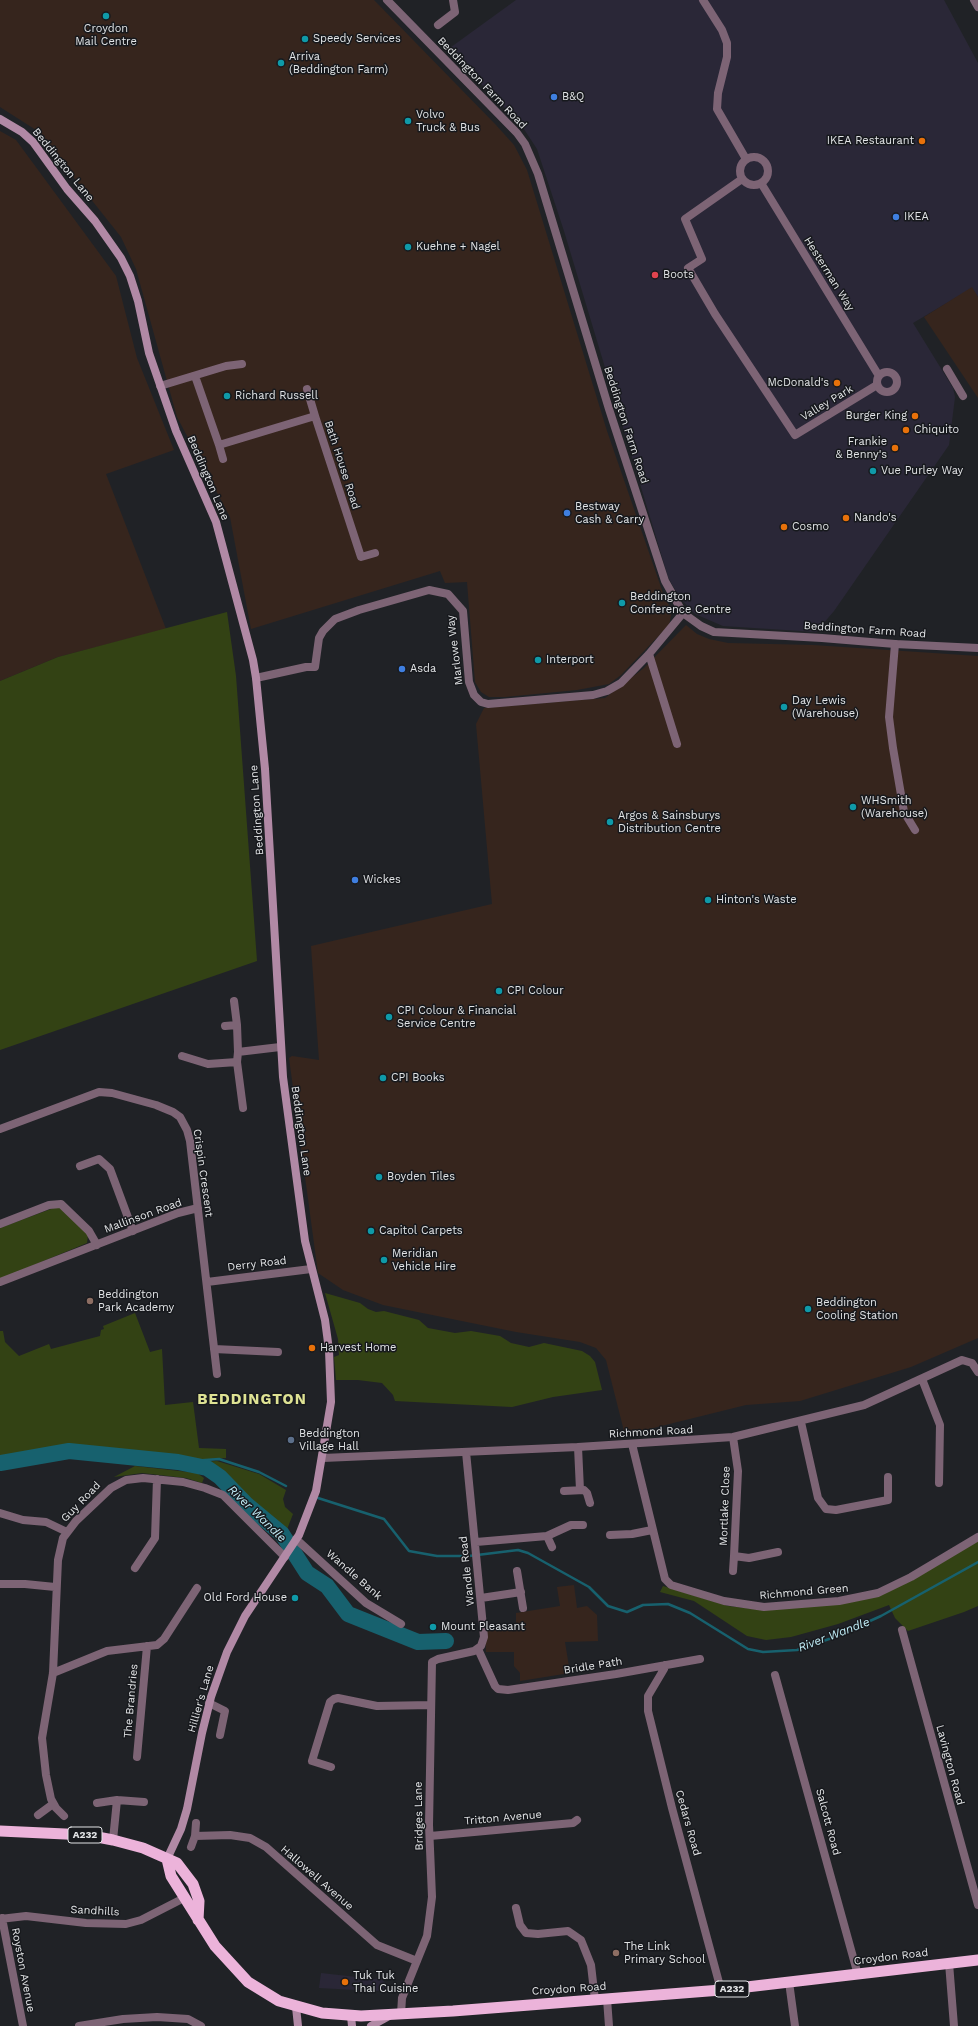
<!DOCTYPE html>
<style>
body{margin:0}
canvas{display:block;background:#202226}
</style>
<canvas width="978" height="2026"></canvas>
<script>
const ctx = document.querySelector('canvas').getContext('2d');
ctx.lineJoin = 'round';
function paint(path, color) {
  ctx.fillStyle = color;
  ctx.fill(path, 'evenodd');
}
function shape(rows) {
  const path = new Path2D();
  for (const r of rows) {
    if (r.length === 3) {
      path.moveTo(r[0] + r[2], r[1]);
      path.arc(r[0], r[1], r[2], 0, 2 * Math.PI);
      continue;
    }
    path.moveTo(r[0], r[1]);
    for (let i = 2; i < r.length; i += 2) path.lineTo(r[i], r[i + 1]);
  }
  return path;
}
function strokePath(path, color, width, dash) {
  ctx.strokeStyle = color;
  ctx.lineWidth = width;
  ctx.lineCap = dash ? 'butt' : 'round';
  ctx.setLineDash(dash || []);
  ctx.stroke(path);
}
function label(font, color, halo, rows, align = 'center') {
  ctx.font = font + ' "Work Sans",sans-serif';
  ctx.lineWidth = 3;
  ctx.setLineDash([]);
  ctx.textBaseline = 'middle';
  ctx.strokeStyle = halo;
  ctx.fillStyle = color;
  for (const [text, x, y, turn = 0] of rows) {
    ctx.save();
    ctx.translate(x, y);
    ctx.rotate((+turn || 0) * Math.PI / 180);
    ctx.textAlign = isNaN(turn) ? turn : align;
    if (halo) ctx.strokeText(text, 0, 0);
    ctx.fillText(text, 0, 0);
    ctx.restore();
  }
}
const commercial = shape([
 [516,0,944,0,978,63,978,297,972,288,913,323,953,388,955,397,949,445,834,611,816,632,723,626,695,614,679,597,668,577,564,231,537,149,520,123,447,50],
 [321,1973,374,1979,380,1978,389,1986,385,1990,376,1991,319,1988]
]);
const industrial = shape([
 [0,0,374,0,496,125,514,145,527,170,607,431,664,596,672,611,669,625,621,675,609,684,577,690,505,697,489,697,481,692,475,682,467,582,445,583,440,571,251,629,230,517,177,417,136,269,121,237,36,130,0,107],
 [0,131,16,140,116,276,137,358,174,450,106,474,166,629,58,657,0,681],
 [972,287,978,297,978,398,924,317],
 [686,625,697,634,709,639,728,643,813,645,978,656,978,1338,911,1367,800,1401,746,1405,625,1435,606,1360,596,1348,580,1342,516,1332,383,1305,343,1290,318,1273,289,1058,292,1056,319,1060,311,946,492,904,476,724,484,708,605,698,644,668],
 [574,1585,577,1608,587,1606,597,1615,598,1641,565,1642,570,1673,520,1681,520,1673,514,1666,514,1652,486,1652,485,1631,516,1624,516,1613,560,1606,557,1587]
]);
const green = shape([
 [227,612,236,676,257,961,0,1050,0,681,58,657],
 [59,1206,88,1235,87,1243,0,1279,0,1228],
 [325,1293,360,1303,368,1309,376,1312,384,1311,419,1320,428,1328,455,1333,471,1331,500,1336,511,1343,529,1347,544,1343,582,1351,590,1356,595,1362,602,1390,553,1397,512,1407,395,1401,393,1395,382,1383,358,1380,336,1380,334,1357,339,1355,338,1339],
 [135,1313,150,1352,162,1349,165,1405,193,1402,199,1448,226,1449,226,1458,178,1462,69,1451,0,1463,0,1331,3,1331,5,1342,19,1356,49,1344,51,1349,100,1336,101,1330,104,1329,103,1326],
 [217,1461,259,1474,286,1490,283,1499,285,1507,293,1514,286,1532,242,1497,215,1467,198,1462],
 [135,1466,197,1473,204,1478,202,1483,186,1478,142,1473,114,1477],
 [978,1538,978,1606,964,1612,908,1631,895,1618,889,1605,838,1624,791,1637,766,1640,747,1636,694,1601,660,1592,663,1586,728,1606,754,1609,881,1593]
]);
const stream = shape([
 [178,1462,219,1459,259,1472,286,1486],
 [318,1498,384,1519,409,1551,437,1556,469,1556,518,1550,528,1553,589,1587,608,1606,627,1612,643,1605,668,1604,690,1613,748,1649,763,1652,797,1650,832,1638,881,1616,978,1562]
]);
const river = shape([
 [0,1463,69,1451,178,1462,207,1468,220,1477,247,1505,282,1534,307,1573,327,1586,348,1614,418,1642,446,1641]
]);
const minor = shape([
 [703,0,722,30,727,43,727,57,718,93,717,109,746,159],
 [438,25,455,12,453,0],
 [754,171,14],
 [742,179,685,219,702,259,688,268,715,314,795,435,877,385],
 [761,183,879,376],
 [947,369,963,396],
 [887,382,10],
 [195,376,219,445,315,416,361,557,375,553],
 [160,386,226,366,242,364],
 [307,389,315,416],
 [219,445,223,459],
 [895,644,889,717,893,748,904,812,915,830],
 [649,654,677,744],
 [256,678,306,667,315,667,319,638,323,631,335,619,359,610,429,590,448,594,463,611,469,682,474,695,481,702,488,704,593,695,607,691,621,683,649,654,683,613],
 [234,1001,237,1025],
 [225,1026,237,1025,238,1052,280,1047],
 [238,1052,237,1062,243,1108],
 [182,1056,208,1064,237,1062],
 [0,1129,99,1092,112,1093,156,1105,173,1112,180,1117,187,1130,190,1141,217,1374],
 [80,1166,99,1159,110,1169,133,1231],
 [0,1224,49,1205,61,1204,89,1231,97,1245],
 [0,1282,178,1213,198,1208],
 [207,1282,311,1269],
 [214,1349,278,1352],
 [922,1379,940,1425,939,1483],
 [801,1422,818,1498,826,1509,836,1510,888,1500,888,1477],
 [733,1437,738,1471,734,1556,749,1558,778,1552],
 [632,1444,665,1579,671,1585,724,1601,764,1607,839,1601,878,1593,911,1577,978,1537],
 [578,1447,580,1490],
 [323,1458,578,1447,733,1437,864,1405,962,1360,972,1363,978,1372],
 [564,1491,584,1490,587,1493,590,1503],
 [0,1513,23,1520,46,1522,67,1532],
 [610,1535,632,1534,652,1530],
 [547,1536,552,1547],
 [296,1539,366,1603,401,1624],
 [476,1542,547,1536,571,1525,583,1525],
 [135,1568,155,1538,157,1479],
 [517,1571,523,1608],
 [733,1571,734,1556],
 [0,1584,25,1584,55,1587],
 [481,1598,521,1592],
 [902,1630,978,1905],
 [478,1649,495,1686,498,1689,508,1690,616,1674,700,1659],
 [665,1665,664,1669,648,1696,648,1711,672,1808,721,1990],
 [53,1673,107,1651,157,1645,164,1639,197,1588],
 [775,1675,858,1975],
 [209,1703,225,1711,220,1735],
 [137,1757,147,1646],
 [331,1767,312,1761,330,1702,334,1699,338,1698,377,1706,431,1705],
 [97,1803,117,1800,144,1802],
 [38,1815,53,1804],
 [64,1816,56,1808,51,1799,46,1775,42,1738,53,1673,58,1560,63,1538,76,1521,111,1488,126,1480,143,1478,183,1482,205,1488,223,1495,285,1557],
 [195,1836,230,1835,250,1838,266,1847,377,1945,417,1961],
 [430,1836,573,1823,577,1820],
 [113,1840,117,1800],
 [191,1847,195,1836,196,1823],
 [516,1908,520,1925,526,1933,538,1934,568,1931,581,1940,591,1965,595,2000],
 [2,1918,23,2026],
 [0,1919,26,1916,86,1923,126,1924,141,1920,184,1898],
 [949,1963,954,2026],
 [789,1982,795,2026],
 [607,1999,609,2026],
 [401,2014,402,1998,427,1936,432,1897,429,1825,432,1662,438,1659,474,1651,481,1646,484,1637,466,1452],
 [79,2026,123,2019,157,2017,188,2019,201,2026]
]);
const tertiary = shape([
 [387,0,517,133,525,144,538,174,609,409,665,581,683,613,701,626,714,632,822,638,895,644,978,648],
 [974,0,978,7]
]);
const secondary = shape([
 [0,119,22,132,33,142,67,189,95,221,121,258,130,276,138,301,149,353,176,431,216,522,253,660,256,678,265,769,283,1077,305,1241,325,1320,329,1350,331,1402,316,1491,299,1535,245,1616,227,1652,211,1697,202,1733,187,1809,181,1829,167,1859],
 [296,2007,298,2026],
 [351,2016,352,2026],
 [371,2026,389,2016]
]);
const trunk = shape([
 [0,1831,87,1835,113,1840,143,1848,177,1863,193,1884,199,1901,198,1920],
 [167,1859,171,1876,215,1946,248,1982,279,2001,322,2013,361,2016,453,2011,721,1990,978,1960]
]);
const markers = [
 [106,16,4,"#0f9aa8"],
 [305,39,4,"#0f9aa8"],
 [281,63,4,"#0f9aa8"],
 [554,97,4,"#3f7fe0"],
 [408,121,4,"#0f9aa8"],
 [922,141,4,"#e8710a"],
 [896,217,4,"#3f7fe0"],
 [408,247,4,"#0f9aa8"],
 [655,275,4,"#e0444e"],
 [837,383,4,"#e8710a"],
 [227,396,4,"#0f9aa8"],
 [915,416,4,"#e8710a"],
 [906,430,4,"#e8710a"],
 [895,448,4,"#e8710a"],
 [873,471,4,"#0f9aa8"],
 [567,513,4,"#3f7fe0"],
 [846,518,4,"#e8710a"],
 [784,527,4,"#e8710a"],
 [622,603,4,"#0f9aa8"],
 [538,660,4,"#0f9aa8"],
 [402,669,4,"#3f7fe0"],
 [784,707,4,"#0f9aa8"],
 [853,807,4,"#0f9aa8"],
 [610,822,4,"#0f9aa8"],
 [355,880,4,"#3f7fe0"],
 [708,900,4,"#0f9aa8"],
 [499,991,4,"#0f9aa8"],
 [389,1017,4,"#0f9aa8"],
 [383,1078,4,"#0f9aa8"],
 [379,1177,4,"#0f9aa8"],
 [371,1231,4,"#0f9aa8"],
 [384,1260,4,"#0f9aa8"],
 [90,1301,4,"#8d6e63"],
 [808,1309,4,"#0f9aa8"],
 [312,1348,4,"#e8710a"],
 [291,1440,4,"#5c6f8a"],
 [295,1598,4,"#0f9aa8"],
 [433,1627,4,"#0f9aa8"],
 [616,1953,4,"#8d6e63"],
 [345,1982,4,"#e8710a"]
];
const shields = [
 [85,1835,34],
 [732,1989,34]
];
const shieldNames = [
 ["A232",85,1835],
 ["A232",732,1989]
];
const poiNames = [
 ["Croydon",106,29,"center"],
 ["Mail Centre",106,42,"center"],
 ["Speedy Services",313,39],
 ["Arriva",289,57],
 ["(Beddington Farm)",289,70],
 ["B&Q",562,97],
 ["Volvo",416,115],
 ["Truck & Bus",416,128],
 ["IKEA Restaurant",914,141,"right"],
 ["IKEA",904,217],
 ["Kuehne + Nagel",416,247],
 ["Boots",663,275],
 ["McDonald's",829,383,"right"],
 ["Richard Russell",235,396],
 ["Burger King",907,416,"right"],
 ["Chiquito",914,430],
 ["Frankie",887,442,"right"],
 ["& Benny's",887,455,"right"],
 ["Vue Purley Way",881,471],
 ["Bestway",575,507],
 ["Cash & Carry",575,520],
 ["Nando's",854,518],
 ["Cosmo",792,527],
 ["Beddington",630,597],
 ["Conference Centre",630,610],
 ["Interport",546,660],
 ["Asda",410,669],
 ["Day Lewis",792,701],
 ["(Warehouse)",792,714],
 ["WHSmith",861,801],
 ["(Warehouse)",861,814],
 ["Argos & Sainsburys",618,816],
 ["Distribution Centre",618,829],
 ["Wickes",363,880],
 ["Hinton's Waste",716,900],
 ["CPI Colour",507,991],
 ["CPI Colour & Financial",397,1011],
 ["Service Centre",397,1024],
 ["CPI Books",391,1078],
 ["Boyden Tiles",387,1177],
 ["Capitol Carpets",379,1231],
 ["Meridian",392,1254],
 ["Vehicle Hire",392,1267],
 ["Beddington",98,1295],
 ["Park Academy",98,1308],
 ["Beddington",816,1303],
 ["Cooling Station",816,1316],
 ["Harvest Home",320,1348],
 ["Beddington",299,1434],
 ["Village Hall",299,1447],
 ["Old Ford House",287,1598,"right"],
 ["Mount Pleasant",441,1627],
 ["The Link",624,1947],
 ["Primary School",624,1960],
 ["Tuk Tuk",353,1976],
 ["Thai Cuisine",353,1989]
];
const streetNames = [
 ["Beddington Farm Road",482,83,46],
 ["Beddington Lane",63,165,51],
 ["Hesterman Way",829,274,58],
 ["Valley Park",827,403,-31],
 ["Beddington Farm Road",626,425,72],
 ["Bath House Road",342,465,72],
 ["Beddington Lane",208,478,67],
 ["Beddington Farm Road",865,630,4],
 ["Marlowe Way",455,650,-97],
 ["Beddington Lane",257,810,-94],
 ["Beddington Lane",301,1131,82],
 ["Crispin Crescent",203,1173,82],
 ["Mallinson Road",143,1216,-20],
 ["Derry Road",257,1264,-7],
 ["Richmond Road",651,1432,-3],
 ["Guy Road",81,1502,-46],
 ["Mortlake Close",725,1506,-88],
 ["Wandle Road",467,1571,-96],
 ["Wandle Bank",354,1575,41],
 ["Richmond Green",804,1592,-5],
 ["Bridle Path",593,1666,-9],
 ["Hillier's Lane",201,1699,-74],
 ["The Brandries",131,1701,-85],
 ["Lavington Road",950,1765,75],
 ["Bridges Lane",419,1816,-91],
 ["Tritton Avenue",503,1818,-5],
 ["Salcott Road",828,1822,75],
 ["Cedars Road",688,1823,74],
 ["Hallowell Avenue",317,1878,41],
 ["Sandhills",95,1911,3],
 ["Croydon Road",891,1957,-7],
 ["Royston Avenue",23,1970,79],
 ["Croydon Road",569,1989,-4]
];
const waterNames = [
 ["River Wandle",257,1514,44],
 ["River Wandle",834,1635,-21]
];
const districtNames = [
 ["BEDDINGTON",252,1400]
];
paint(commercial, '#2a2737');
paint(industrial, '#36251d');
paint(green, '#334214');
strokePath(stream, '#17616e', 2.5);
strokePath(river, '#17616e', 16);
strokePath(minor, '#7d6475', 8);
strokePath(tertiary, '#7d6475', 8);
strokePath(secondary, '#b189a5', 8);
strokePath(trunk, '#ecb3da', 11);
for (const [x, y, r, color] of markers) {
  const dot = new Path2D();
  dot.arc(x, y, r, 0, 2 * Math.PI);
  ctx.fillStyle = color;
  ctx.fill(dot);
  strokePath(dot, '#17191d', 1.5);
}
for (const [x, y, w] of shields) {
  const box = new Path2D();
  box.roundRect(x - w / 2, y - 8, w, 16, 3);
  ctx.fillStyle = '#17191d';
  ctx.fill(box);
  strokePath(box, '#e2e4e6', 1);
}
label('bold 10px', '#e2e4e6', null, shieldNames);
label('11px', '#e2e4e6', '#17191d', poiNames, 'left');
label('11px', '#e2e4e6', '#17191d', streetNames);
label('italic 12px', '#c0edf7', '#17191d', waterNames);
ctx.letterSpacing = '1px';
label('bold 15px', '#dee293', '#17191d', districtNames);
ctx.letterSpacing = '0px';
</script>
